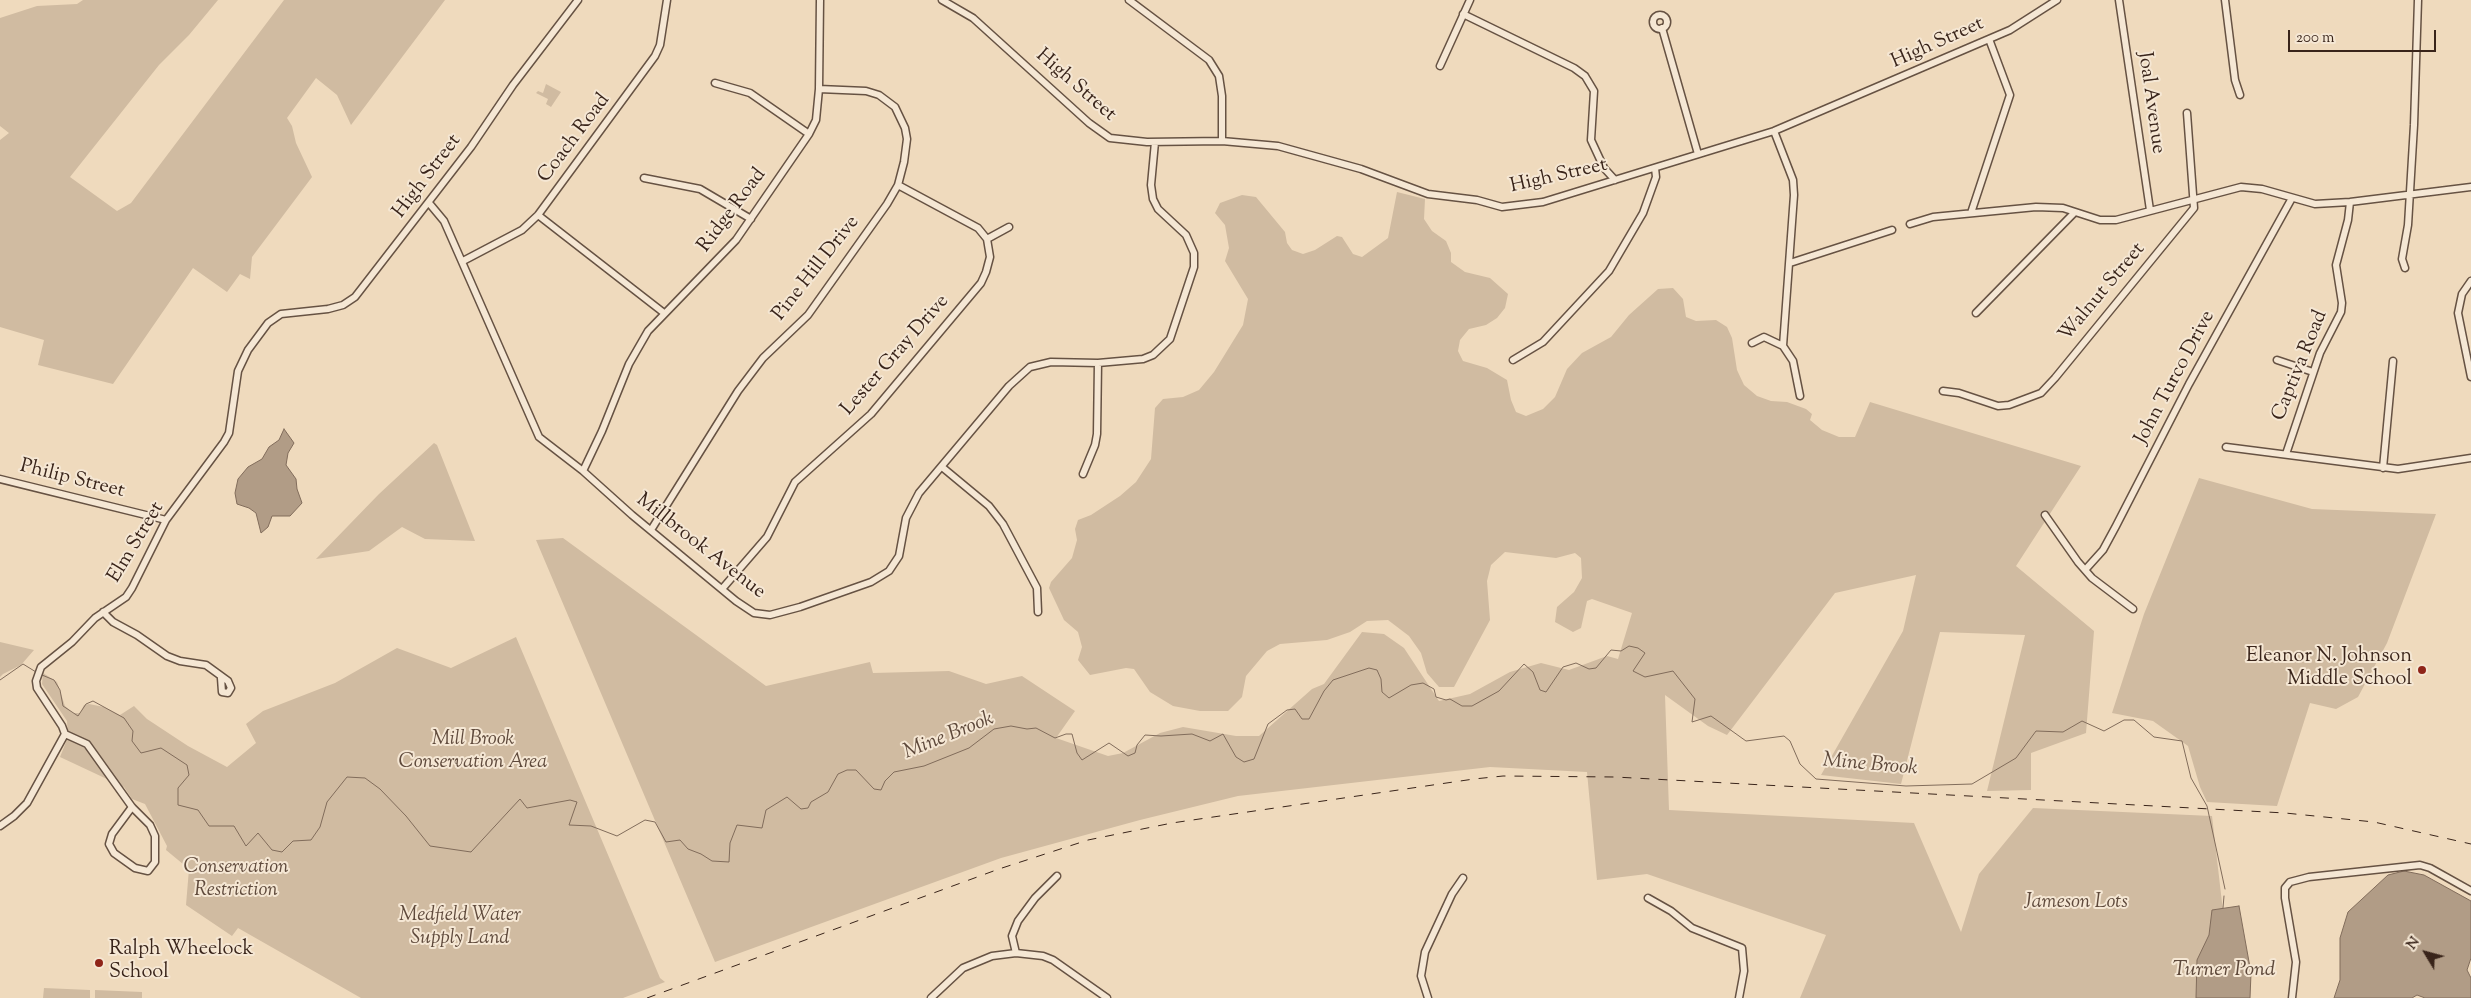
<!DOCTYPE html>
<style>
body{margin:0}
#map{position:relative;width:2471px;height:998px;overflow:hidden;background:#efdabd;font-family:"Sorts Mill Goudy",serif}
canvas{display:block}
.north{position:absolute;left:2401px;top:928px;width:50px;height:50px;-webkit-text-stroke:4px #f5e7d4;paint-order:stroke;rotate:307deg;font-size:14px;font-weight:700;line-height:20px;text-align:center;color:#39241a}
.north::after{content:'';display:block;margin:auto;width:18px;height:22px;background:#39241a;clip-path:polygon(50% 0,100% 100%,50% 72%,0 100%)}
.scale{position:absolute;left:2288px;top:30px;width:148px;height:22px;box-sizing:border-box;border:2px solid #39241a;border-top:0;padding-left:6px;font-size:15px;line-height:18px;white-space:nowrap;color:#39241a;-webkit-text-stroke:4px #f5e7d4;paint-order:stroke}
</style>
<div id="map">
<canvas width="2471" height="998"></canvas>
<div class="north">N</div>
<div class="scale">200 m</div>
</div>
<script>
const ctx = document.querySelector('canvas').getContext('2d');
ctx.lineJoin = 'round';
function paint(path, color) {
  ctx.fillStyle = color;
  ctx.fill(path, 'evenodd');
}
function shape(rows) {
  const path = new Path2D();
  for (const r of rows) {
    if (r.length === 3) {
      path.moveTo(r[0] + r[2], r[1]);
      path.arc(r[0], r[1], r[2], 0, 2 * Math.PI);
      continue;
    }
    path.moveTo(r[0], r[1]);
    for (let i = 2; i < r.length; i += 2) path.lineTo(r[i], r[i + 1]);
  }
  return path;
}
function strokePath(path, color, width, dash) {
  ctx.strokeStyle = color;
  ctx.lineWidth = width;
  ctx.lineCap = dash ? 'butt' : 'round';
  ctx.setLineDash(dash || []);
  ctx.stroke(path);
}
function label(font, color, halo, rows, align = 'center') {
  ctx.font = font + ' "Sorts Mill Goudy",serif';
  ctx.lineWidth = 4;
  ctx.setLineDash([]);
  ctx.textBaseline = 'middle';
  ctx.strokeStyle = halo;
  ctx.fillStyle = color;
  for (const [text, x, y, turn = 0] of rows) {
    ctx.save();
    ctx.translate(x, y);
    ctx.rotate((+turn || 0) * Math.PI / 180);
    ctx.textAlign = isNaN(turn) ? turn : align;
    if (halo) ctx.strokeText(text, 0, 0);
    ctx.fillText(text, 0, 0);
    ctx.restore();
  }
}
const green = shape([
 [83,0,218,0,189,35,159,65,70,177,117,211,131,203,284,0,445,0,351,125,337,95,316,78,287,118,292,126,296,143,312,177,252,257,250,279,240,274,227,292,193,268,113,384,38,365,44,340,0,327,0,140,9,133,0,126,0,18,37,6,77,4],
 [546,84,561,92,551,107,546,104,548,99,536,93,538,91,543,93],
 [1397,192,1425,199,1424,219,1432,231,1446,241,1451,253,1451,262,1465,272,1490,278,1508,294,1505,308,1497,318,1486,325,1469,329,1460,340,1458,351,1463,361,1487,368,1507,380,1511,400,1516,412,1526,416,1543,409,1555,397,1567,369,1582,353,1611,337,1629,315,1658,289,1673,288,1683,299,1686,317,1696,321,1716,320,1727,327,1732,338,1737,370,1744,385,1757,396,1771,401,1787,402,1806,409,1812,414,1810,420,1822,430,1839,437,1855,437,1870,402,2081,466,2016,566,2094,631,2086,733,2031,753,2031,790,1987,791,2025,635,1940,632,1901,784,1821,775,1903,631,1916,575,1835,593,1727,735,1708,726,1665,695,1669,810,1914,823,1961,932,1979,874,2033,808,2212,816,2233,998,1800,998,1826,935,1647,874,1597,880,1587,772,1490,767,1238,796,1140,820,1001,858,715,962,536,540,563,538,766,686,870,662,873,673,949,671,986,684,1022,676,1075,711,1056,738,1108,756,1123,753,1160,733,1183,727,1236,736,1259,736,1312,689,1324,684,1362,632,1384,634,1404,648,1439,701,1470,694,1510,672,1541,663,1569,670,1607,656,1618,659,1632,613,1592,599,1587,601,1581,628,1573,632,1555,622,1557,607,1574,592,1582,578,1581,558,1575,553,1556,558,1505,552,1491,565,1487,581,1490,620,1454,687,1439,687,1427,673,1421,653,1409,636,1388,620,1367,621,1350,632,1327,640,1280,644,1267,651,1246,676,1242,697,1228,711,1200,711,1173,706,1150,692,1134,669,1126,668,1090,675,1078,660,1082,647,1078,632,1064,620,1049,588,1051,582,1072,558,1077,540,1075,529,1078,520,1091,515,1120,496,1136,482,1151,459,1155,408,1163,399,1183,397,1199,390,1214,372,1243,325,1248,299,1225,261,1229,248,1225,225,1215,213,1220,203,1242,195,1256,197,1285,232,1287,243,1292,250,1303,254,1315,250,1337,236,1342,237,1353,254,1362,257,1388,238],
 [434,443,437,445,475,541,425,539,402,527,369,551,316,559,379,494],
 [2199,478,2312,509,2436,514,2387,643,2358,697,2336,709,2310,703,2277,806,2207,802,2200,787,2188,746,2153,721,2112,713,2144,614],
 [516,637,660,978,665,982,623,998,361,998,238,928,232,936,186,905,189,869,166,850,167,846,145,804,132,799,124,787,60,757,68,737,67,721,42,684,43,673,57,682,65,706,73,713,80,713,84,705,89,704,104,707,120,715,134,706,147,719,188,746,227,767,256,743,246,724,263,711,335,683,397,648,451,668],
 [0,642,34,650,21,665,3,674,0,677],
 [44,988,90,990,90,998,43,998],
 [95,990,142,992,142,998,95,998]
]);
const water = shape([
 [284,429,294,443,288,453,286,465,296,479,297,489,302,503,290,516,272,516,268,527,261,533,256,513,249,508,237,504,235,493,238,479,248,467,262,459,269,447,279,440,284,429],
 [2404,871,2424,875,2471,901,2471,958,2467,970,2471,978,2471,998,2425,998,2417,995,2412,998,2334,998,2340,980,2340,938,2348,912,2388,875,2404,871],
 [2239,906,2251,973,2250,998,2196,998,2197,960,2209,935,2212,910,2239,906]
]);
const stream = shape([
 [42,675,54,680,60,690,63,706,78,716,86,704,93,701,124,718,133,731,132,741,141,753,161,748,187,765,189,775,178,788,178,805,198,810,209,826,234,826,246,846,258,833,272,850,282,852,293,841,311,840,320,827,327,802,347,777,365,778,380,789,406,816,430,846,471,852,520,799,527,808,570,800,577,802,569,825,591,826,617,836,645,820,655,822,666,842,680,840,688,849,701,854,712,861,729,862,730,843,737,825,762,828,766,810,787,797,801,809,808,808,811,802,828,792,838,774,847,770,856,770,874,789,881,790,885,781,894,772,924,766,969,748,994,729,1011,726,1027,729,1036,728,1055,738,1066,734,1072,734,1077,753,1082,760,1109,743,1128,756,1135,753,1137,745,1145,735,1161,736,1192,734,1210,741,1223,734,1236,757,1244,762,1254,759,1268,724,1287,710,1295,709,1302,719,1309,719,1324,691,1333,680,1369,668,1377,670,1381,679,1382,692,1389,698,1411,685,1423,683,1434,689,1436,697,1446,700,1450,699,1462,706,1472,706,1499,691,1524,664,1533,672,1540,690,1546,692,1563,667,1576,663,1589,669,1596,668,1611,650,1621,651,1629,646,1638,648,1645,653,1633,671,1645,677,1673,671,1695,699,1692,722,1711,716,1746,741,1784,736,1790,741,1800,764,1816,779,1906,786,1972,784,2016,758,2036,731,2063,732,2082,721,2104,731,2124,720,2134,720,2154,737,2182,741,2191,778,2207,806,2225,889],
 [0,680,23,664,36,672],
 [2223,908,2224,896]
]);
const minor = shape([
 [942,0,973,18,1089,123,1110,138,1147,142,1222,141,1278,146,1361,169,1428,194,1477,200,1502,207,1543,202,1774,131,1989,39,2010,30,2057,0],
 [1129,0,1209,60,1219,76,1222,96,1222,141],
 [2119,0,2150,210],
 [2225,0,2235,80,2240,95],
 [1463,14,1574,68,1585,76,1594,91,1591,140,1604,168,1615,180],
 [1660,22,7],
 [1662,28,1698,154],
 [1440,66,1470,0],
 [715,83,750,93,809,134],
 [1774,131,1793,180,1794,195,1783,346,1793,361,1800,396],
 [644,178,700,189,751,219],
 [429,203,444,221,539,437,583,471,632,515,736,601,754,613,770,615,800,607,871,582,889,571,899,556,906,518,919,493,1009,386,1030,367,1051,362,1098,363,1143,359,1153,355,1170,339,1194,267,1194,253,1186,235,1158,209,1153,199,1151,185,1155,142],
 [1971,213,2010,95,1989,39],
 [538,215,664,313],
 [1910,224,1933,217,2036,207,2063,208,2100,220,2116,220,2241,187,2262,189,2315,204,2350,202,2471,187],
 [987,239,1009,227],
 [463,261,522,230,538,215,655,56,660,45,667,0],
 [1790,263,1892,230],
 [2405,268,2402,259,2408,225,2414,125,2418,0],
 [2471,281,2462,294,2458,313,2471,377],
 [1976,313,2074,213],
 [1752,343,1764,337,1783,346],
 [1513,360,1543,342,1609,271,1643,213,1656,177,1655,168],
 [2277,360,2313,372],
 [1943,391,1959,393,1998,406,2009,405,2041,393,2055,378,2194,208,2187,113],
 [2226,447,2398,469,2471,458],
 [2286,454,2320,353,2341,312,2342,303,2336,265,2348,220,2350,202],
 [942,467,989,506,1003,524,1037,588,1038,612],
 [2383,468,2393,361],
 [583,471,602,431,629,364,648,331,736,240,809,134,816,120,819,89,820,0],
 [1083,474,1095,445,1097,434,1098,363],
 [0,479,166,520],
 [2045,515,2078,562,2092,578,2133,609],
 [651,530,738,391,763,358,808,315,887,204,898,185,904,162,907,139,905,128,895,107,879,95,866,91,819,89],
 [2085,570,2103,550,2116,526,2189,384,2292,198],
 [722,589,767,537,795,482,871,414,981,283,986,272,990,257,987,239,978,228,898,185],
 [103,612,113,622,137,635,167,656,180,661,206,665,228,681,231,688,228,693,222,692,221,678],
 [65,734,87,744,132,807,150,825,155,836,155,862,148,871,135,868,114,853,109,844,112,834,132,807],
 [0,826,14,816,27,803,65,734,62,726,37,688,36,681,41,667,72,642,95,618,126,597,132,588,166,520,224,442,229,433,238,371,248,350,268,323,281,314,328,309,343,305,355,297,471,147,513,85,578,0],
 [1648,898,1671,911,1692,928,1742,948,1744,971,1739,998],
 [1016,953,1012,936,1018,921,1035,898,1057,876],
 [931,998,963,968,992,956,1016,953,1043,956,1053,960,1107,998],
 [1428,998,1421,976,1425,952,1452,894,1463,878],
 [2292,998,2296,962,2285,898,2285,888,2290,882,2309,877,2420,865,2430,868,2471,891]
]);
const rail = shape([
 [647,998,999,869,1088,840,1172,823,1474,779,1503,776,1615,777,2285,813,2374,822,2471,844]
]);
const markers = [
 [2422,670,5,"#8f2418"],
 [99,963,5,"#8f2418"]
];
const streetNames = [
 ["High Street",1938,44,-24],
 ["High Street",1075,86,41],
 ["Joal Avenue",2150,103,82],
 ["Coach Road",575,139,-53],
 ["High Street",428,177,-53],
 ["High Street",1559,177,-13],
 ["Ridge Road",733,211,-53],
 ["Pine Hill Drive",817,269,-52],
 ["Walnut Street",2103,293,-50],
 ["Lester Gray Drive",896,356,-49],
 ["Captiva Road",2301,366,-68],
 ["John Turco Drive",2176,378,-62],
 ["Philip Street",72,480,14],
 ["Elm Street",137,543,-59],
 ["Millbrook Avenue",700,547,38]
];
const poiNames = [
 ["Eleanor N. Johnson",2412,658],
 ["Middle School",2412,681],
 ["Ralph Wheelock",109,951,"left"],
 ["School",109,974,"left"]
];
const parkNames = [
 ["Mill Brook",473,741],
 ["Conservation Area",473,764],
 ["Conservation",236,869],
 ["Restriction",236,892],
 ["Jameson Lots",2076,904],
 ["Medfield Water",460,917],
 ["Supply Land",460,940]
];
const waterNames = [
 ["Mine Brook",949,737,-22],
 ["Mine Brook",1870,766,5],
 ["Turner Pond",2224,971]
];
paint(green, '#d0bba1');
paint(water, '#b19c86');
strokePath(water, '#816c5b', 1);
strokePath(stream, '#816c5b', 1);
strokePath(minor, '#665243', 9);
strokePath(minor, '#f5e7d4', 6);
strokePath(rail, '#39241a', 1, [9, 9]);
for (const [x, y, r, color] of markers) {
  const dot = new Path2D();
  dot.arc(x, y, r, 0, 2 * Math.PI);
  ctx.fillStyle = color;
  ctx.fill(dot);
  strokePath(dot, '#f5e7d4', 2);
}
label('20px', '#39241a', '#f5e7d4', streetNames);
label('20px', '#39241a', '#f5e7d4', poiNames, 'right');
label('italic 20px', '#5f4a3c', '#f5e7d4', parkNames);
label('italic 21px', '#5d483a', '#f5e7d4', waterNames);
</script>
